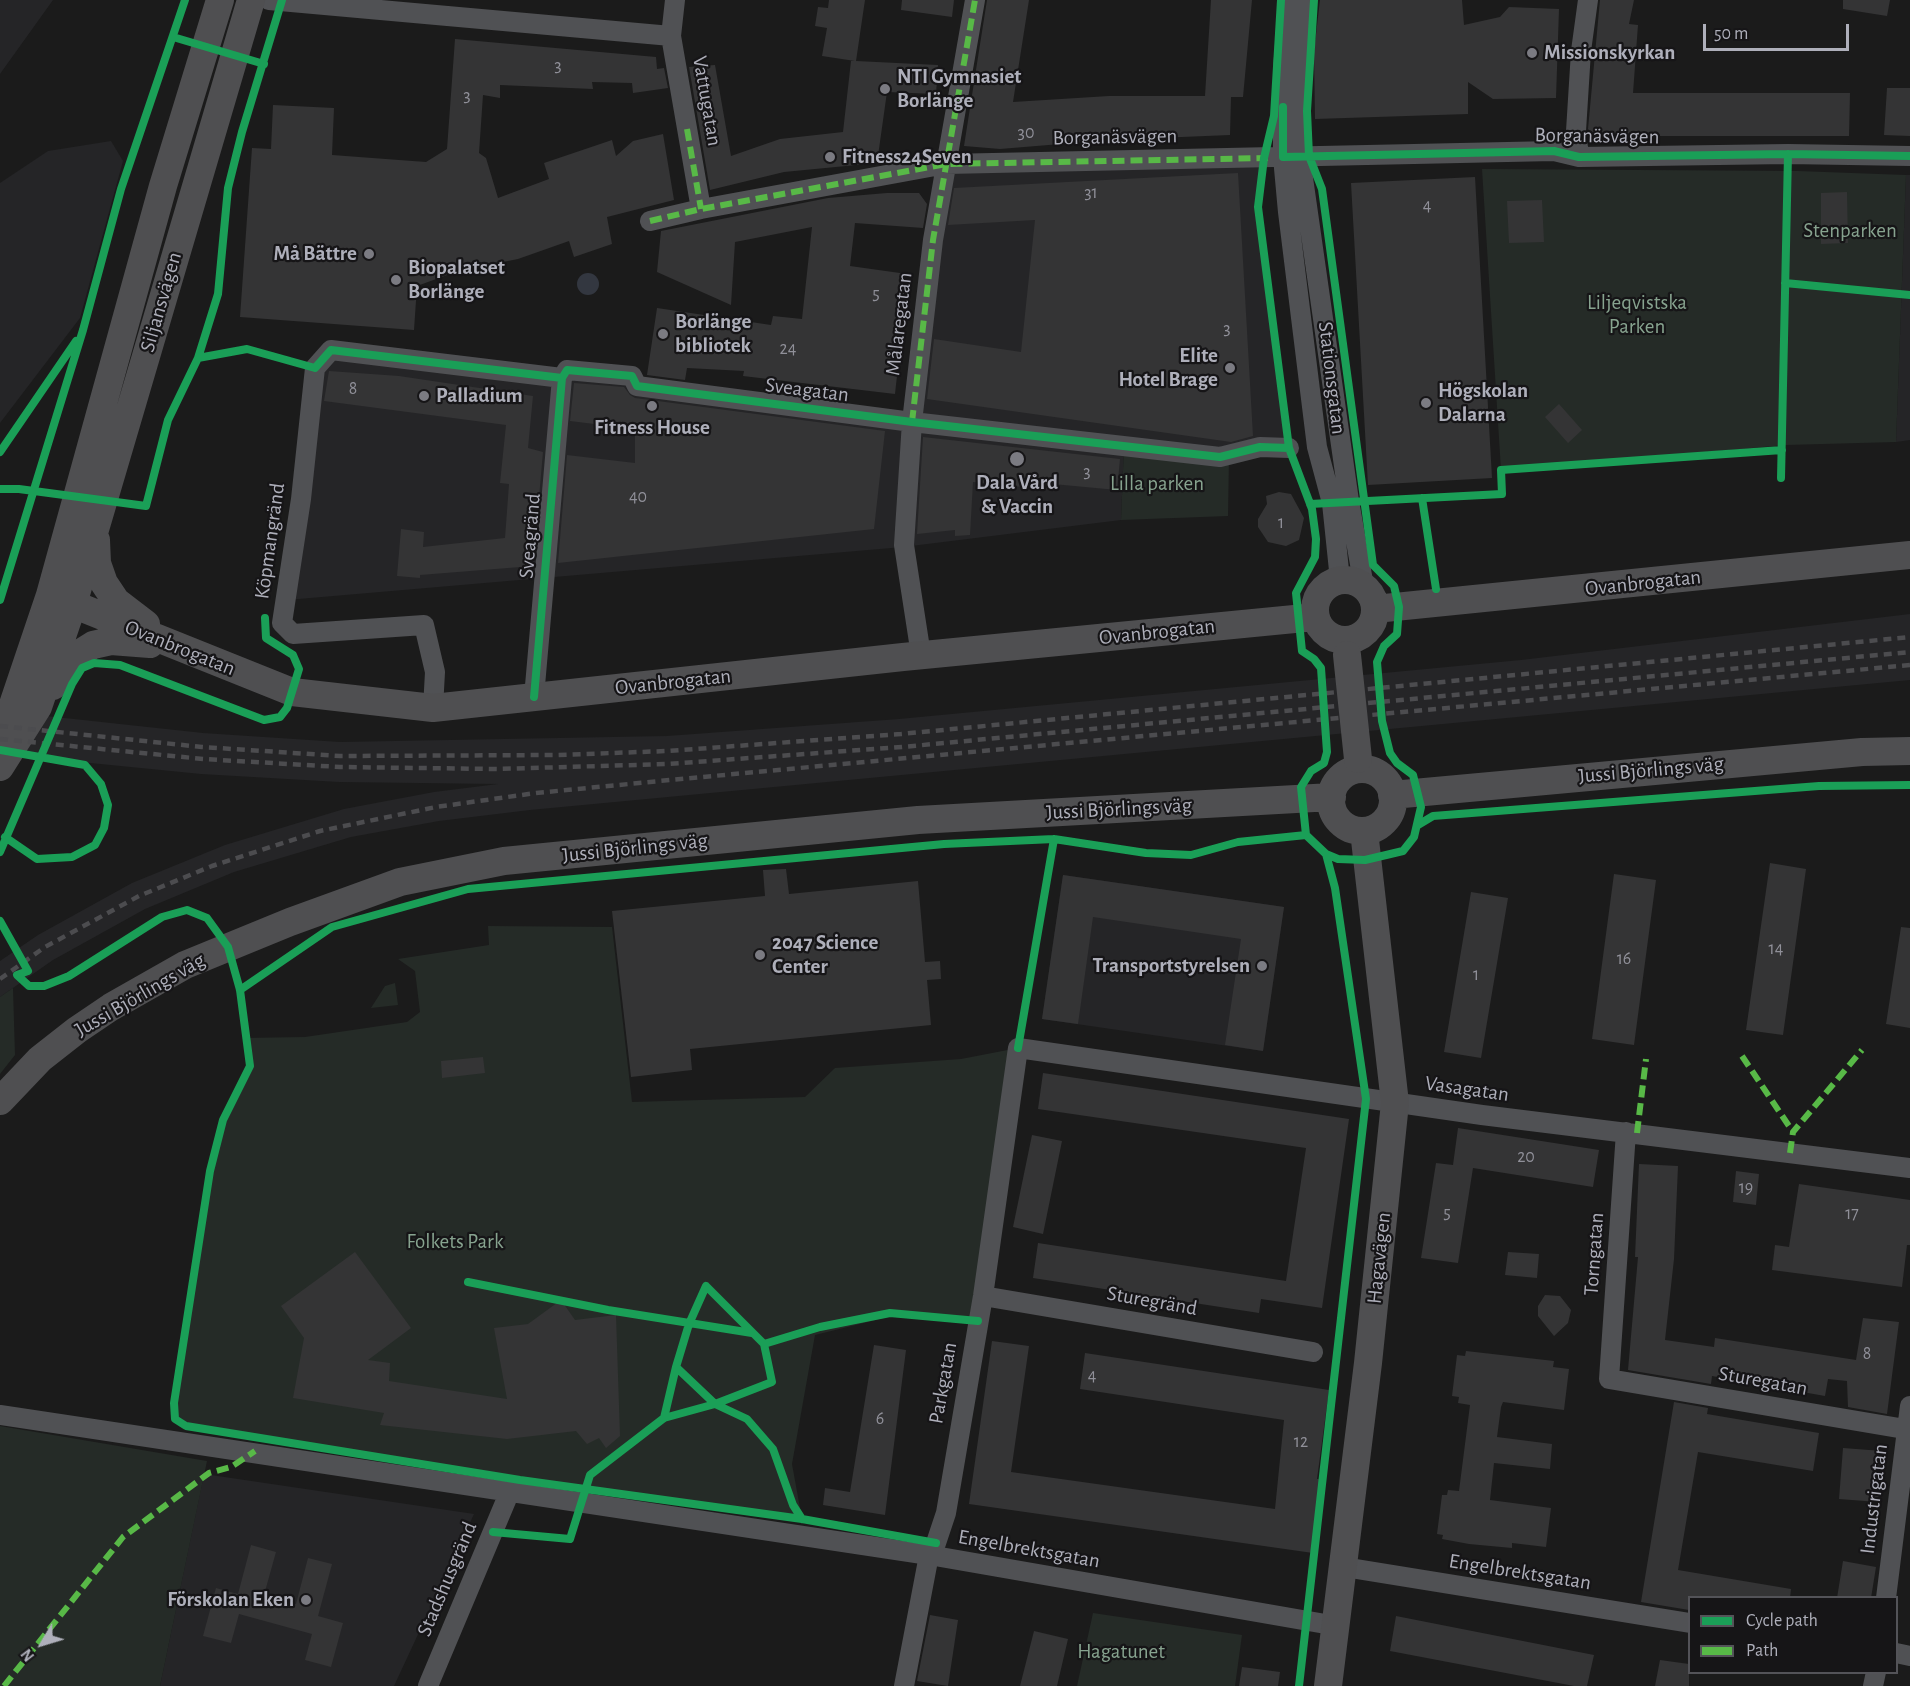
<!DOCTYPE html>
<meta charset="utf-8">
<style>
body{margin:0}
#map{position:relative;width:1910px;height:1686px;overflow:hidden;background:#1b1b1b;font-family:"Alegreya Sans",sans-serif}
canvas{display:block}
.legend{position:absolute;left:1688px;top:1596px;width:210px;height:78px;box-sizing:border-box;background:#161517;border:2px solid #535358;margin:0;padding:8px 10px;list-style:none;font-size:18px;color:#aeafba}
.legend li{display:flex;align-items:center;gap:12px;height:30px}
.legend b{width:30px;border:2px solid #535358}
.north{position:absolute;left:12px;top:1614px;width:60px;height:60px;-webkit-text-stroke:4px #161517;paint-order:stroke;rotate:232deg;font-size:16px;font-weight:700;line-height:24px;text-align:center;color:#aeafba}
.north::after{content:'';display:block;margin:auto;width:21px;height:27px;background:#aeafba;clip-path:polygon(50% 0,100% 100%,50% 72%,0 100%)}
.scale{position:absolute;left:1703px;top:24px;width:146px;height:27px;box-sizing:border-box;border:3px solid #aeafba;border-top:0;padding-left:8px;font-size:18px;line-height:21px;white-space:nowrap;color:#aeafba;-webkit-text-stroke:4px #161517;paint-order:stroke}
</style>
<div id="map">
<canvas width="1910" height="1686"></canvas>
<ul class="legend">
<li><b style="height:8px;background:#1a9f57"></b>Cycle path</li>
<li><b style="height:8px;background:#58b947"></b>Path</li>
</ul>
<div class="north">N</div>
<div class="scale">50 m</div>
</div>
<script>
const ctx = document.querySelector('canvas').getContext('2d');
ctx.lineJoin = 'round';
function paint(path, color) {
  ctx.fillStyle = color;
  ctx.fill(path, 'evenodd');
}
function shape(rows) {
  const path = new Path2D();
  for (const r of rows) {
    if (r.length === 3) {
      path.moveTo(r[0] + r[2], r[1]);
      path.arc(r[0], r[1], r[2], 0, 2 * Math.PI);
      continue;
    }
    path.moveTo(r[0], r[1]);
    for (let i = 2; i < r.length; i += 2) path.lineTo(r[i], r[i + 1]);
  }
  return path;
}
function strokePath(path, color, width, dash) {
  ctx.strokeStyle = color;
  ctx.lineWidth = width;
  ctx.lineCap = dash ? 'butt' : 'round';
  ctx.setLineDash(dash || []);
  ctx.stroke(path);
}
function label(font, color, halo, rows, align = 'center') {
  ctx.font = font + ' "Alegreya Sans",sans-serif';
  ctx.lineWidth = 4.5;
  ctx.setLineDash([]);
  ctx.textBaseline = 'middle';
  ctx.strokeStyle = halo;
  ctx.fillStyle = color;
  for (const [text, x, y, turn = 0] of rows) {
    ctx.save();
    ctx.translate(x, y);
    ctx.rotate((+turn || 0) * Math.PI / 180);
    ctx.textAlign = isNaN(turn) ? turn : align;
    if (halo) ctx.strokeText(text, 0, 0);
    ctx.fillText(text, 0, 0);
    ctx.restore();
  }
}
const built = shape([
 [0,0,53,0,0,74],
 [111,141,123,161,80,318,0,423,0,183,48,151],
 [1264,158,1258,207,1289,448,1220,457,1124,446,1121,520,903,547,287,600,315,368,331,350,567,370,912,422,946,164],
 [1906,175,1910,175,1910,440,1896,442],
 [1910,614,1910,680,530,810,439,821,351,837,234,872,145,909,53,960,0,997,0,961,38,935,132,883,225,845,344,809,434,792,498,784,339,782,201,774,0,754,0,711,203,733,340,742,667,736,899,719,1521,660],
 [1063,875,1284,907,1263,1051,1042,1019],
 [204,1474,474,1514,394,1686,160,1686]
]);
const green = shape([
 [1482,169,1798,171,1906,175,1896,442,1786,445,1501,470],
 [1124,446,1229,457,1228,516,1121,520],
 [488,926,612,927,632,1102,805,1097,835,1068,961,1059,1018,1048,978,1321,888,1317,815,1335,792,1464,802,1519,520,1480,186,1426,175,1419,174,1403,210,1171,223,1120,250,1066,244,1038,305,1037,407,1022,420,1012,415,971,398,959,489,945],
 [395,983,398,1005,371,1008,385,986],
 [13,988,15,1055,0,1074,0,997],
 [0,1426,207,1461,160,1686,0,1686],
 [1093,1613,1242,1635,1235,1686,1077,1686]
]);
const water = shape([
 [588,284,11]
]);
const building = shape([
 [829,0,865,0,856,61,938,65,936,94,887,92,877,163,784,172,710,190,689,67,715,65,731,156,780,139,843,132,851,61,855,61,822,56,827,28,815,26,818,7,828,8],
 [902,0,954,0,952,17,901,10],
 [987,0,1029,0,1013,102,1109,96,1205,96,1211,0,1252,0,1243,97,1231,97,1230,135,1109,140,1000,149,964,146],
 [1320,0,1462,0,1464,25,1500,17,1509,7,1559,9,1556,98,1493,99,1468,82,1468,114,1315,119,1314,52],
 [1600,0,1634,0,1629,24,1638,25,1633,93,1850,93,1849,136,1594,136,1588,129],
 [1843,0,1890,0,1887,16,1843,9],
 [455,39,656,57,657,69,664,68,668,88,633,93,632,83,592,82,593,89,500,85,500,98,483,95,479,153,486,158,498,198,549,179,544,163,612,140,616,156,633,141,663,134,674,200,607,217,612,244,574,257,569,241,518,259,458,271,417,286,414,330,240,317,252,148,271,149,273,105,334,108,332,155,426,162,447,149],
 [1887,88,1910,88,1910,136,1884,135],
 [1238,173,1253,436,1231,442,927,399,934,339,1021,352,1035,220,948,225,954,188],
 [1475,177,1492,478,1368,485,1351,183],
 [1847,192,1848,243,1821,244,1821,193],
 [887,193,919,193,927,204,923,228,855,223,850,266,907,274,899,330,902,330,895,394,743,376,744,371,687,368,685,380,647,375,657,308,771,325,773,316,802,319,812,227,735,242,731,305,657,272,661,231,828,198],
 [1542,200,1544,242,1509,243,1507,201],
 [329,371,399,376,533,396,528,448,543,452,533,566,420,575,420,578,397,576,401,529,424,532,423,547,505,538,509,484,500,483,506,425,324,401],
 [574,383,624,387,630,395,635,398,885,431,874,529,558,563,567,455,635,463,635,429,570,421],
 [1559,404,1582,430,1568,443,1545,417],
 [923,437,1120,459,1117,490,1053,484,1052,490,973,482,970,535,955,536,955,530,917,534],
 [1279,492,1291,494,1304,518,1299,540,1286,546,1268,542,1258,527,1258,519,1267,504,1266,496],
 [1770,863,1806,869,1783,1035,1746,1030],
 [786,869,789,894,918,881,925,962,940,961,941,979,927,980,931,1025,690,1049,692,1070,631,1077,612,911,765,896,763,870],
 [1614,874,1656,880,1634,1045,1592,1039],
 [1063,875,1284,907,1263,1051,1225,1045,1241,939,1093,917,1078,1024,1042,1019],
 [1471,892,1508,898,1481,1058,1444,1052],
 [1901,927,1910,928,1910,1028,1886,1024],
 [483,1057,485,1073,442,1078,441,1061],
 [1043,1073,1349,1119,1322,1308,1261,1299,1259,1313,1033,1278,1038,1243,1286,1281,1306,1148,1038,1109],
 [1458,1128,1599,1150,1593,1187,1473,1168,1458,1263,1421,1258,1436,1163,1453,1165],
 [1032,1135,1062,1141,1043,1234,1013,1227],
 [1639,1164,1678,1166,1674,1259,1665,1340,1714,1347,1715,1338,1856,1360,1863,1318,1899,1322,1887,1414,1848,1407,1847,1381,1828,1379,1825,1396,1712,1376,1711,1384,1628,1370,1638,1257,1635,1257],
 [1736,1171,1759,1174,1756,1205,1733,1202],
 [1799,1184,1910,1200,1910,1245,1907,1245,1902,1287,1772,1270,1775,1245,1789,1247],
 [355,1252,411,1328,368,1360,390,1363,389,1381,507,1399,494,1328,528,1324,561,1300,575,1320,616,1315,620,1436,606,1448,599,1438,587,1444,576,1431,507,1439,380,1425,384,1413,293,1398,304,1338,281,1306],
 [1508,1252,1539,1254,1537,1278,1505,1275],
 [1545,1295,1560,1296,1571,1310,1568,1323,1554,1336,1538,1316,1538,1306],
 [992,1341,1029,1346,1011,1472,1275,1509,1284,1420,1080,1389,1085,1353,1329,1390,1317,1479,1321,1479,1313,1553,969,1504],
 [874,1345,906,1350,885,1515,823,1505,825,1488,850,1492],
 [1466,1351,1554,1361,1553,1367,1569,1369,1564,1410,1503,1402,1501,1407,1497,1437,1552,1444,1550,1469,1494,1463,1490,1500,1551,1508,1546,1547,1512,1543,1512,1548,1469,1544,1442,1539,1443,1535,1437,1534,1442,1495,1447,1495,1448,1490,1459,1491,1470,1405,1458,1403,1459,1397,1452,1396,1457,1355,1465,1356],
 [1674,1402,1708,1408,1707,1414,1819,1433,1813,1471,1698,1452,1678,1570,1791,1589,1790,1598,1689,1598,1689,1610,1641,1602],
 [1843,1448,1882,1451,1878,1502,1839,1499],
 [251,1545,276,1552,264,1595,296,1604,308,1558,332,1564,318,1616,343,1623,331,1667,305,1660,312,1634,239,1614,231,1643,203,1636,216,1588,238,1594],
 [1843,1561,1876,1567,1871,1598,1837,1598],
 [930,1615,958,1620,948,1686,917,1681],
 [1396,1616,1594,1655,1587,1686,1574,1686,1390,1651],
 [1034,1631,1068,1639,1057,1686,1020,1686],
 [1660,1660,1689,1664,1689,1686,1655,1686],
 [1242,1667,1280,1672,1278,1686,1239,1686]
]);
const street = shape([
 [269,0,671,36],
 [675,0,671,36,701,209],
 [1289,0,1283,68,1283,157,1288,212,1317,447,1332,503,1340,580],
 [1305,0,1299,73,1300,157,1349,501,1364,587],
 [1579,157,1576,131,1581,51,1588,0],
 [650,221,701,209,946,164,1554,151,1579,157,1788,154,1910,156],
 [921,655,904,545,912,422,933,240,975,0],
 [534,697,562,378,567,370,632,376,637,386,912,422,1220,457,1260,447,1289,448],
 [433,708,435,672,424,625,293,634,282,623,301,499,315,368,331,350,562,378],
 [1626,1132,1609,1379,1910,1430],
 [983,1296,1313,1352],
 [0,1415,929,1555,1337,1626],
 [1344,1567,1690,1623],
 [1886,1598,1910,1406],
 [1896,1653,1910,1656],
 [428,1686,510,1491],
 [904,1686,929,1555,936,1543,946,1513,983,1296,1018,1048,1482,1115,1910,1168],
 [1873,1686,1876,1672]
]);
const secondary = shape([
 [96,540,97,563,104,583,116,601,146,624],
 [1345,610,30],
 [50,595,292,692,433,708,903,657,1315,617],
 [1375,609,1910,555],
 [53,686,77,655,93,645,111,641,150,644],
 [0,743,50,595,163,186,220,0],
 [0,767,38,707,73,604,251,0],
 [1362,800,31],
 [1392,795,1862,752,1910,751],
 [0,1101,40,1059,77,1030,111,1007,185,965,290,922,400,882,504,861,918,820,1332,797],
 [1328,1686,1368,1363,1395,1103,1364,831]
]);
const rail = shape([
 [0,726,202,747,340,756,557,755,667,751,901,734,1910,637],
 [0,739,203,759,340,767,498,769,667,764,902,747,1910,652],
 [0,979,45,947,139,896,212,866,320,831,436,807,536,793,670,780,1910,665]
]);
const secondaryBridge = shape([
 [1347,655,1358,759]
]);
const quiet = shape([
 [687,129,701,209],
 [650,221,701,209,946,164,1268,158],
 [912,422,933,240,975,0],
 [1742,1056,1793,1132],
 [1637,1133,1646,1059],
 [1790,1153,1793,1132,1862,1050],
 [4,1686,123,1537,209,1473,231,1467,255,1451]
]);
const cycleway = shape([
 [1281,0,1274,116,1264,158,1258,207,1289,448,1312,509,1316,539,1315,557,1296,593,1302,651,1314,659,1321,668,1327,752,1324,763,1311,771,1301,787,1306,835],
 [173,37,264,64],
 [1283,107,1283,157,1554,151,1579,157,1788,154,1910,156],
 [1785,283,1910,295],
 [198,358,218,294,228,188,242,132,282,0],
 [0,452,76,341],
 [1781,478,1788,154],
 [0,489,19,489,146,506,168,420,198,358,247,349,315,368,331,350,562,378],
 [1422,498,1436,589],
 [1310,504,1502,494,1501,470,1782,450],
 [0,600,83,330,121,189,185,0],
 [534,697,562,378,567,370,632,376,637,386,912,422,1220,457,1260,447,1289,448],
 [0,750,85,765,101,784,108,805,104,828,95,845,72,857,37,859,5,837],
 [1418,825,1433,816,1819,786,1910,785],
 [0,852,72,684,82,668,94,663,120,665,264,720,280,717,287,708,299,669,293,655,266,638,265,618],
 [0,921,28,971,17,975,29,986,44,986,69,976,162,917,187,910,207,918,228,947,240,990,250,1066,223,1120,210,1171,174,1403,175,1419,186,1426,520,1480,802,1519,936,1543],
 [240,990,332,927,468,889,944,844,1054,839,1146,853,1191,855,1238,842,1306,835,1326,854,1338,859,1365,860,1403,851,1414,837,1421,807,1413,775,1397,763,1390,753,1382,721,1377,662,1384,646,1397,634,1399,607,1394,586,1373,565,1322,189,1309,156,1307,111,1314,0],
 [1018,1048,1054,839],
 [468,1282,608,1310,752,1333],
 [676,1367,689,1324,706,1286,764,1344,820,1327,890,1313,978,1321],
 [664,1418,676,1367,715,1404,747,1419,773,1449,793,1505,802,1519],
 [493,1532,570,1539,590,1475,664,1418,715,1404,772,1382,764,1344],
 [1299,1686,1366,1099,1335,888,1326,854]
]);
const markers = [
 [1532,53,6,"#7b7b82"],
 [885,89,6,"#7b7b82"],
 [830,157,6,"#7b7b82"],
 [369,254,6,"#7b7b82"],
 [396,280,6,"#7b7b82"],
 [663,334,6,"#7b7b82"],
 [1230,368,6,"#7b7b82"],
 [424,396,6,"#7b7b82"],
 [1426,403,6,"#7b7b82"],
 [652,406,6,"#7b7b82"],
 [1017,459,8,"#7b7b82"],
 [760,955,6,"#7b7b82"],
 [1262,966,6,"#7b7b82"],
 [306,1600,6,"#7b7b82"]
];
const numberNames = [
 ["3",558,66],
 ["3",467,96],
 ["30",1026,133],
 ["31",1091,193],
 ["4",1427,206],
 ["5",876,294],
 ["3",1227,329],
 ["24",788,349],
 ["8",353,389],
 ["3",1087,472],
 ["40",638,497],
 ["1",1281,523],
 ["14",1776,949],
 ["16",1624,959],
 ["1",1476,975],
 ["20",1526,1157],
 ["19",1746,1188],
 ["5",1447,1213],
 ["17",1852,1214],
 ["8",1867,1354],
 ["4",1092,1376],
 ["6",880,1419],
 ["12",1301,1442]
];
const poiNames = [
 ["Missionskyrkan",1544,53],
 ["NTI Gymnasiet",897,77],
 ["Borlänge",897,101],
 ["Fitness24Seven",842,157],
 ["Må Bättre",357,254,"right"],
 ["Biopalatset",408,268],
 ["Borlänge",408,292],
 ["Borlänge",675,322],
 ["bibliotek",675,346],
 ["Elite",1218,356,"right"],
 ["Hotel Brage",1218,380,"right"],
 ["Högskolan",1438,391],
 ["Dalarna",1438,415],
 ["Palladium",436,396],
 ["Fitness House",652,428,"center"],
 ["Dala Vård",1017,483,"center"],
 ["& Vaccin",1017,507,"center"],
 ["2047 Science",772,943],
 ["Center",772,967],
 ["Transportstyrelsen",1250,966,"right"],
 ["Förskolan Eken",294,1600,"right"]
];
const streetNames = [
 ["Vattugatan",707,101,80],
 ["Borganäsvägen",1597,136,1],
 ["Borganäsvägen",1115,137,-1],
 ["Siljansvägen",161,302,-74],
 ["Målaregatan",899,324,-83],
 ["Stationsgatan",1332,378,83],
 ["Sveagatan",807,390,7],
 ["Sveagränd",530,536,-85],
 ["Köpmangränd",270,541,-82],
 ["Ovanbrogatan",1643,583,-6],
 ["Ovanbrogatan",1157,632,-6],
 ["Ovanbrogatan",180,648,22],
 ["Ovanbrogatan",673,682,-6],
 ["Jussi Björlings väg",1651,770,-5],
 ["Jussi Björlings väg",1119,809,-3],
 ["Jussi Björlings väg",635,848,-6],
 ["Jussi Björlings väg",140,995,-30],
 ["Vasagatan",1467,1089,8],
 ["Torngatan",1594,1254,-86],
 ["Hagavägen",1379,1258,-84],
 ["Sturegränd",1152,1301,10],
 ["Sturegatan",1763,1381,10],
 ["Parkgatan",943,1383,-80],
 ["Industrigatan",1874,1499,-83],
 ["Engelbrektsgatan",1029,1549,10],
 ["Engelbrektsgatan",1520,1572,9],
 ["Stadshusgränd",447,1579,-67]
];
const parkNames = [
 ["Stenparken",1850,231],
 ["Liljeqvistska",1637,303],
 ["Parken",1637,327],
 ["Lilla parken",1157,484],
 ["Folkets Park",455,1242],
 ["Hagatunet",1121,1652]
];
paint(built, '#252527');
paint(green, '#252b27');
paint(water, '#333740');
paint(building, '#343435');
strokePath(street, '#505154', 20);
strokePath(secondary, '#4f4f51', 28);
strokePath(rail, '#4c4c4f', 4.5, [8, 6]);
strokePath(secondaryBridge, '#4f4f51', 28);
strokePath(quiet, '#58b947', 6, [12, 6]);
strokePath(cycleway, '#1a9f57', 8);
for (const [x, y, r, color] of markers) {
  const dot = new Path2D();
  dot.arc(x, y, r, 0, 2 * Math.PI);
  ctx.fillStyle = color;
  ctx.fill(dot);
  strokePath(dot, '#161517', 2);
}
label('18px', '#909099', null, numberNames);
label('bold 21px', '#aeafba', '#161517', poiNames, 'left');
label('21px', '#aeafba', '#161517', streetNames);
label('21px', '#87a38f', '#161517', parkNames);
</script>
